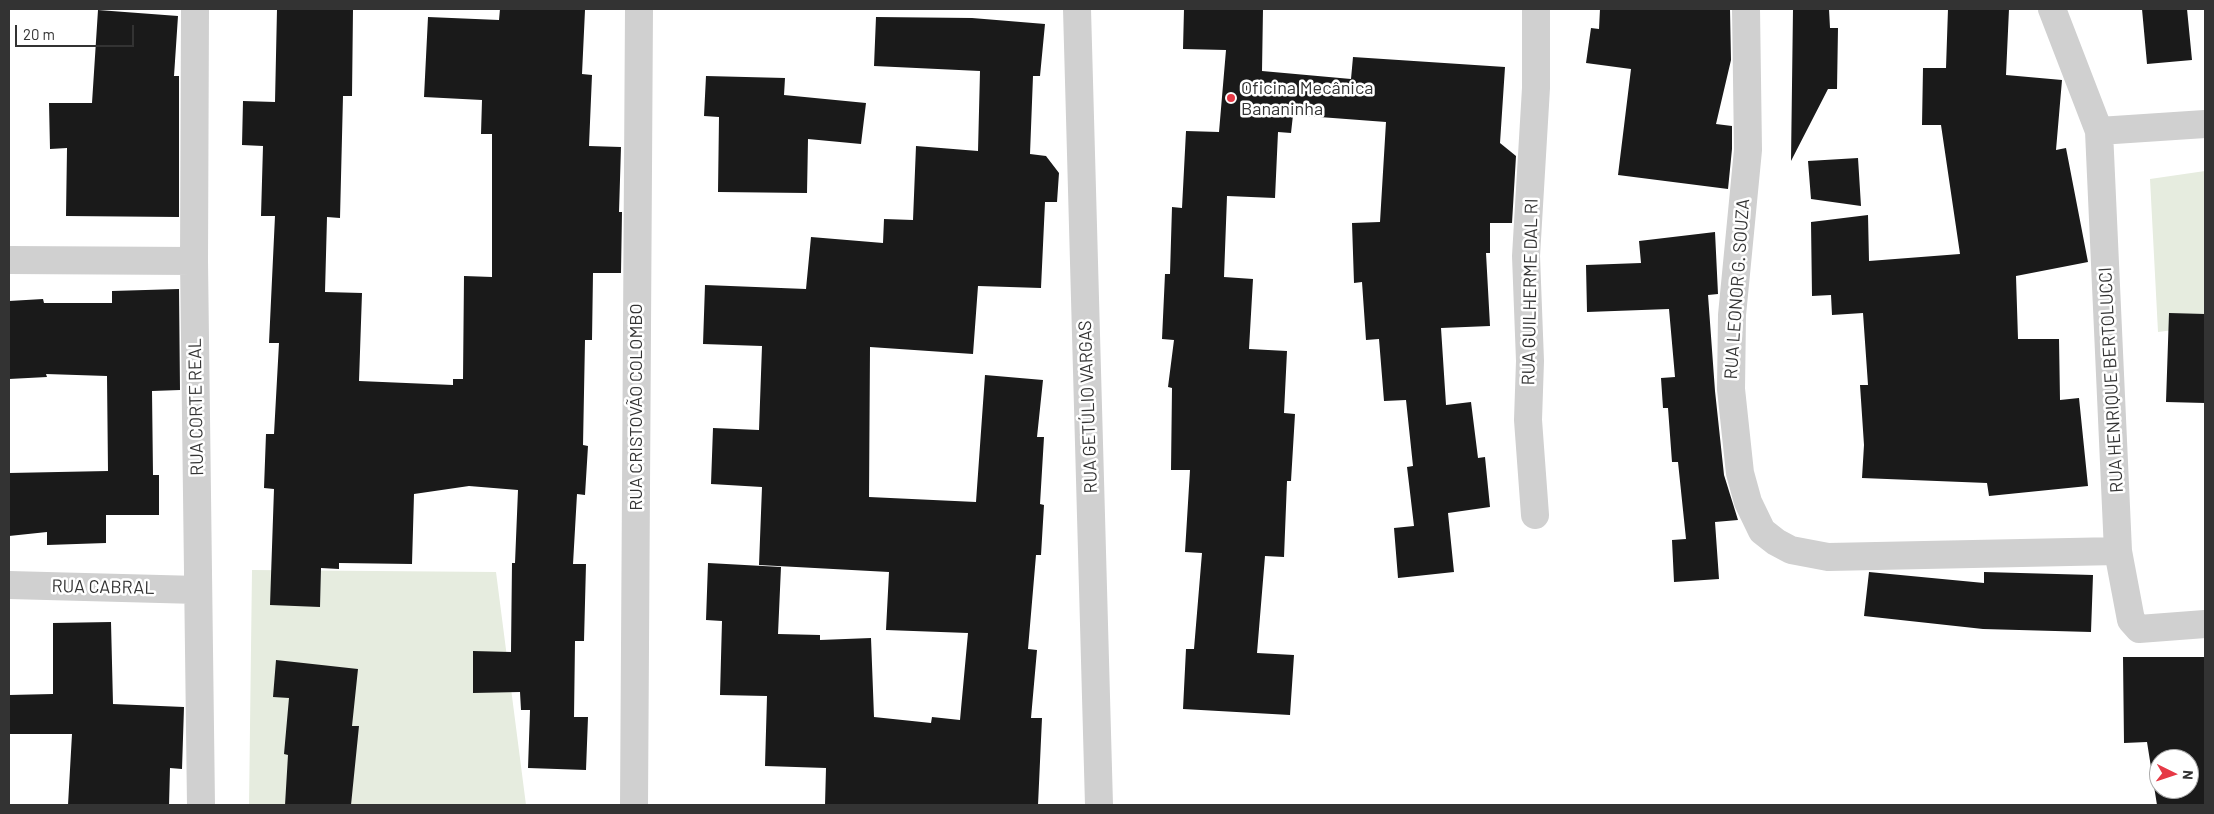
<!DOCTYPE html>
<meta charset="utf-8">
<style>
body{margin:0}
#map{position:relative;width:2214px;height:814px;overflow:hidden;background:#fff;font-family:Barlow,sans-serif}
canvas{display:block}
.frame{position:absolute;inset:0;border:10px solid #333;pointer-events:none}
.north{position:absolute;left:2149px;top:749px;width:50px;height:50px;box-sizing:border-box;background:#fff;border:1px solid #adadad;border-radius:50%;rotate:94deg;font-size:14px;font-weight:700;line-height:20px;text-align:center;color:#333}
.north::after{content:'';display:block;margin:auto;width:18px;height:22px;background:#e63946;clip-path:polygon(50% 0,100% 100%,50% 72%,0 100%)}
.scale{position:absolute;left:15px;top:25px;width:119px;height:22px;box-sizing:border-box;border:2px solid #333;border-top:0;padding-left:6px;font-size:15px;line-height:18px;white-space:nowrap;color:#333;-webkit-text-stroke:4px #fff;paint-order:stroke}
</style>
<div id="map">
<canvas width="2214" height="814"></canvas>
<div class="frame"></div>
<div class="north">N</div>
<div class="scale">20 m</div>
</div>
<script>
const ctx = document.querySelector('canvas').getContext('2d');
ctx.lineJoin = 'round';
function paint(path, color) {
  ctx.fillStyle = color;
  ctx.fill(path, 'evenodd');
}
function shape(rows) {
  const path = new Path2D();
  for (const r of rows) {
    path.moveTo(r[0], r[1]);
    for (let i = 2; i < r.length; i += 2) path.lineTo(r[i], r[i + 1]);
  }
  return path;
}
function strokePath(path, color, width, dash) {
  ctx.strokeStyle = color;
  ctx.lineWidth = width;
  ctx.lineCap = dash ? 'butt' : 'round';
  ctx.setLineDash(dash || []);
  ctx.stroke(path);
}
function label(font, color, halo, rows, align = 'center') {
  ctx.font = font + ' Barlow,sans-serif';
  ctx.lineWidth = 5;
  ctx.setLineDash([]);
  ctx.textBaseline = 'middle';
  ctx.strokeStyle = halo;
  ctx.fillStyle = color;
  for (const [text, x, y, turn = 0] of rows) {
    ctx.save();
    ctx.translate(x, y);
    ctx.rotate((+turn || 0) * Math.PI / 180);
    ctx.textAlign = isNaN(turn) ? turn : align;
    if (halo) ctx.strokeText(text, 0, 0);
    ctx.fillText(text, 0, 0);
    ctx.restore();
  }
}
const green = shape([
 [2205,171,2205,326,2158,332,2150,179],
 [252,570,496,572,526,805,249,805]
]);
const building = shape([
 [277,9,353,9,352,96,343,96,340,218,327,217,325,292,362,293,359,381,453,385,453,379,463,379,464,276,492,277,492,134,481,134,482,100,424,97,428,17,499,20,500,9,585,10,582,74,592,75,589,146,621,147,619,212,622,212,621,273,593,273,592,340,585,340,583,445,588,446,585,495,577,494,573,564,586,564,584,641,575,641,574,717,588,717,586,770,528,768,530,710,521,710,520,692,473,693,473,651,511,652,512,563,515,563,518,490,469,486,414,494,412,564,339,563,339,569,321,568,320,607,270,605,274,489,264,488,266,434,274,434,279,343,269,343,275,216,261,216,263,146,242,145,243,101,275,102],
 [1184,9,1263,9,1262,71,1351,79,1353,57,1505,67,1500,143,1516,156,1512,223,1490,223,1490,253,1486,253,1490,326,1441,328,1446,405,1471,402,1478,458,1485,457,1490,507,1448,513,1454,572,1398,578,1394,528,1414,526,1407,467,1413,466,1406,400,1384,401,1379,339,1366,340,1362,282,1354,283,1352,223,1380,222,1386,122,1293,115,1291,133,1278,132,1275,198,1227,196,1224,277,1253,279,1249,349,1287,351,1284,413,1295,414,1291,481,1287,481,1284,557,1265,556,1257,653,1294,655,1290,715,1183,709,1186,649,1194,649,1202,553,1185,552,1190,470,1171,470,1172,388,1168,387,1174,340,1162,339,1165,274,1170,274,1172,207,1182,208,1186,131,1219,132,1226,50,1183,49],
 [1600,9,1730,9,1731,60,1716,124,1732,126,1732,149,1728,189,1618,175,1631,69,1586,63,1591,28,1599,29],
 [1793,9,1829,9,1830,28,1838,28,1837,89,1828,89,1791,161],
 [1948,9,2009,9,2006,75,2062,80,2056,150,2066,148,2088,262,2016,276,2018,339,2059,339,2060,400,2079,398,2088,486,1989,496,1987,483,1862,478,1864,445,1860,385,1868,385,1863,313,1832,315,1831,295,1812,296,1811,222,1868,215,1869,261,1960,254,1941,125,1922,125,1923,68,1946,68],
 [2142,9,2187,9,2192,60,2147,64],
 [98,10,178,16,174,76,179,76,179,217,66,216,67,148,50,149,49,103,92,103],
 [876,17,972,18,1045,24,1040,76,1033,76,1030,154,1046,156,1059,173,1057,202,1045,202,1041,288,978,286,973,354,870,347,869,497,976,502,985,375,1043,380,1037,437,1044,437,1040,504,1044,505,1041,555,1036,555,1028,649,1037,650,1031,718,1042,718,1038,805,825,805,826,768,765,766,767,696,720,695,722,621,706,620,708,563,781,567,778,634,820,635,820,640,871,638,874,717,931,723,932,717,960,720,968,633,886,630,889,572,759,565,762,487,711,484,713,428,759,430,762,346,703,344,705,285,806,289,811,237,883,243,884,219,913,220,916,146,978,151,980,71,874,66],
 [706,76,785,78,784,95,866,103,861,144,808,139,807,193,718,192,719,117,704,116],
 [1858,158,1861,206,1811,199,1808,161],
 [1715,232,1718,294,1708,295,1715,391,1724,475,1738,520,1715,522,1719,579,1674,582,1672,540,1686,539,1678,462,1672,462,1668,408,1663,408,1661,378,1675,377,1669,309,1587,312,1586,265,1641,263,1639,241],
 [179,289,180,390,152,391,153,475,159,475,159,515,106,515,106,543,47,545,47,532,9,536,9,473,108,471,107,376,46,374,47,377,9,379,9,301,43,299,44,303,112,303,112,291],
 [2169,313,2205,314,2205,403,2166,402],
 [1869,572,1984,583,1984,572,2093,575,2091,632,1983,629,1864,616],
 [111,622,113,704,184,707,182,769,170,768,169,805,68,805,72,734,9,734,9,695,53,694,53,623],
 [2123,657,2205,657,2205,805,2157,805,2147,742,2124,743],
 [2159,759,2189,759,2189,789,2159,789],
 [276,660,358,669,352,726,359,726,351,805,285,805,288,755,284,754,289,698,273,697]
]);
const minor = shape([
 [195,9,194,261,201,805],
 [1077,9,1099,805],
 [1746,9,1748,150,1732,315,1731,389,1740,473,1748,502,1762,531,1776,542,1791,550,1828,557,2118,551],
 [2052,9,2099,131,2118,551,2131,620,2139,629,2205,624],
 [2099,131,2205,124],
 [9,260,194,261],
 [1535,515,1528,420,1530,361,1526,256,1536,88,1536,9],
 [9,585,198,590],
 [634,805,639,9]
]);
const markers = [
 [1231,98,5,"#e63946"]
];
const poiNames = [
 ["Oficina Mecânica",1241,88],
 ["Bananinha",1241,109]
];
const streetNames = [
 ["RUA LEONOR G. SOUZA",1737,289,-86],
 ["RUA GUILHERME DAL RI",1530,292,-89],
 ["RUA HENRIQUE BERTOLUCCI",2111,380,-93],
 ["RUA CORTE REAL",196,407,-91],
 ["RUA CRISTOVÃO COLOMBO",636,407,-90],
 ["RUA GETÚLIO VARGAS",1088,407,-92],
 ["RUA CABRAL",103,587,1]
];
paint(green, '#e6ecdf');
paint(building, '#1a1a1a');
strokePath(minor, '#d0d0d0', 28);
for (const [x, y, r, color] of markers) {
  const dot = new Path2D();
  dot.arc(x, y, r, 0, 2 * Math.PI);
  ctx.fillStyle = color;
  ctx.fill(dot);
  strokePath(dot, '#fff', 2);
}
label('18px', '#333', '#fff', poiNames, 'left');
label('18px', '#333', '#fff', streetNames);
</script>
